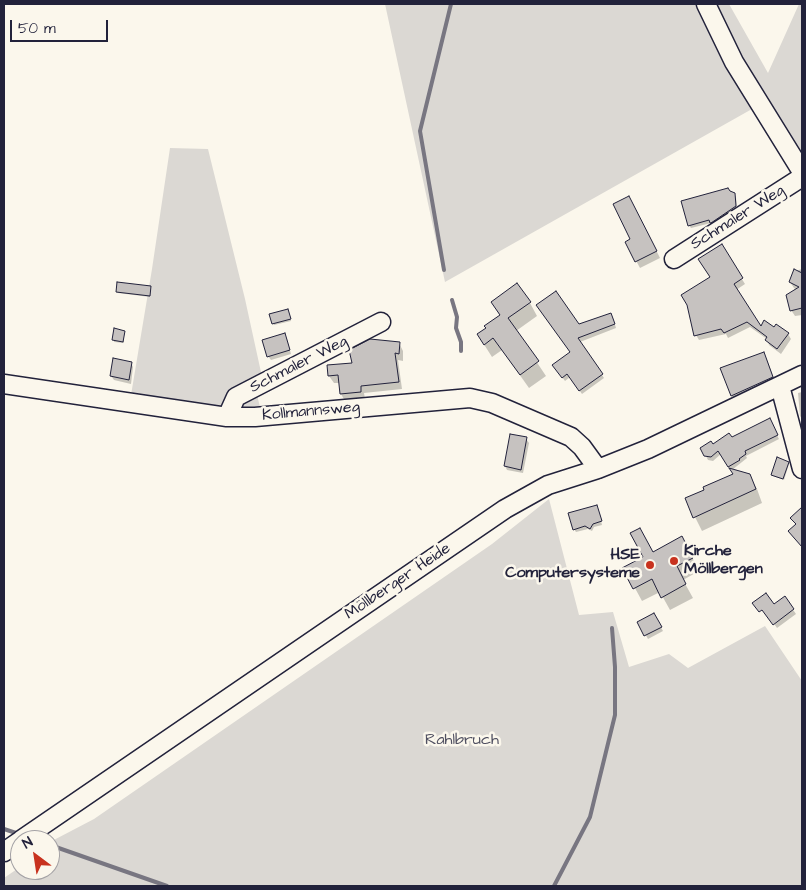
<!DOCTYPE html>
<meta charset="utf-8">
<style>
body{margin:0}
#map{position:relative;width:806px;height:890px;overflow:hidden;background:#fbf7ec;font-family:"Architects Daughter",sans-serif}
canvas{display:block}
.frame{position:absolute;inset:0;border:5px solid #22223b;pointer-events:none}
.north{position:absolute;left:10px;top:830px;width:50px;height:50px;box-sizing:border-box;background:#fbf7ec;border:1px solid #a4a2a5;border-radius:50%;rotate:329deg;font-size:14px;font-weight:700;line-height:20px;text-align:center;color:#22223b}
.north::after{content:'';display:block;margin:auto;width:18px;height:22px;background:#c8321e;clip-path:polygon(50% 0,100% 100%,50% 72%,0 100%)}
.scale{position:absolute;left:10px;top:20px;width:98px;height:22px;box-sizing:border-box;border:2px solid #22223b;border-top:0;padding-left:6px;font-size:15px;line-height:18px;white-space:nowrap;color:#22223b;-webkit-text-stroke:4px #fbf7ec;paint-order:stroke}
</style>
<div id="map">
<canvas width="806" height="890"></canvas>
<div class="frame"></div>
<div class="north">N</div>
<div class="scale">50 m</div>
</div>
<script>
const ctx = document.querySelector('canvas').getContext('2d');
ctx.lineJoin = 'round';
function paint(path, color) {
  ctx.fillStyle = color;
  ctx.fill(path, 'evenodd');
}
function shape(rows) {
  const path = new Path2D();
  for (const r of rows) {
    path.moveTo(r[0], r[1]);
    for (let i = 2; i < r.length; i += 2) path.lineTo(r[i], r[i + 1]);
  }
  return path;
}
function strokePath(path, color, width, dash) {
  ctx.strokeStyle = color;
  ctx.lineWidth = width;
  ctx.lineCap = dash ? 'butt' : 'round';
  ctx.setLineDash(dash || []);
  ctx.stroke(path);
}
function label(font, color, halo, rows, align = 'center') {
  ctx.font = font + ' "Architects Daughter",sans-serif';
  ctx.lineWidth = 5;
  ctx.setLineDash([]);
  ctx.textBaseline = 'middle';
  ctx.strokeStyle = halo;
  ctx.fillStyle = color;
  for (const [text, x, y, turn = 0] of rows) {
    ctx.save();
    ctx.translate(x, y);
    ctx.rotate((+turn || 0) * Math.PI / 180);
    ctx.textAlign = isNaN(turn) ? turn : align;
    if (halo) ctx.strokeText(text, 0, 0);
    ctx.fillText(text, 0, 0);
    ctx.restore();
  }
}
const green = shape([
 [385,4,729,4,768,73,799,4,802,4,802,170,794,175,752,109,445,282],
 [170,148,208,149,245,299,264,386,256,391,260,407,379,398,416,393,477,391,495,393,517,405,512,421,486,411,467,406,258,427,219,426,4,394,4,376,131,395,152,269],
 [549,499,579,615,613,612,629,667,669,654,688,668,765,626,802,681,802,886,4,886,4,878,20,867,20,870,50,870,50,842,94,819,492,544]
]);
const shadow = shape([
 [730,192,734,194,736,197,737,210,713,226,711,223,691,228,689,225],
 [633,204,660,258,640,268,626,242,632,240],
 [721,246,745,284,736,290,760,328,774,329,788,334,791,339,781,354,769,345,767,339,750,327,728,338,726,334,699,340,696,335],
 [802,269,802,315,795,316,791,310,797,290,794,288,790,282,795,271],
 [150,287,150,297,118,293,117,292],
 [492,302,530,303,537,316,516,331,546,376,529,388,502,350,492,357,478,335,500,316],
 [288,312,291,321,274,325,271,315],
 [613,318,616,328,580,342,604,378,582,394,570,377,565,381,556,369,572,353,579,326],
 [124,332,124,343,114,342,114,340],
 [287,339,291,354,271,360,268,356],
 [399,343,403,351,403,361,398,360,402,389,364,393,365,399,345,401,341,394,340,383,334,383,329,376,328,366,354,364],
 [766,357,775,381,734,400,732,396],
 [131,363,133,367,131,384,114,380,111,376],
 [802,392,802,419,800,416,798,393],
 [769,420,779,439,746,456,747,458,732,470,749,475,757,489,762,503,702,531,686,499,734,475,721,454,713,461,708,460,702,448,731,438],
 [526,439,529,443,523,473,507,470,505,466],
 [788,463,789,464,784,480,773,476,772,474],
 [598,509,602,525,594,527,592,531,588,529,576,532,574,529],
 [689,551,699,571,683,580,693,598,670,610,660,592,642,601,624,568,653,553],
 [785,598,796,614,777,628,767,614],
 [654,615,663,631,648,639,639,623]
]);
const stream = shape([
 [444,270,420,131,451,4],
 [452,300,457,317,456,328,461,342,461,351],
 [4,829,19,834],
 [50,845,167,886],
 [554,886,590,817,615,715,615,667,612,628]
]);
const building = shape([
 [728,188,730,191,735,193,736,206,711,223,710,223,709,220,688,226,681,201,728,188],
 [629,196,657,251,635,262,625,242,630,239,613,204,629,196],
 [722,244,743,278,734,284,761,326,764,320,774,327,776,324,789,333,777,349,765,340,767,337,747,322,724,333,721,329,694,336,687,305,681,295,710,277,698,259,722,244],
 [794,269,802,273,802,308,790,311,786,295,799,287,789,282,794,269],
 [117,282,151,286,150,296,116,292,117,282],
 [517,283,531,302,508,318,539,361,520,375,493,338,484,345,477,334,486,328,484,326,500,315,491,302,517,283],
 [556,291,579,324,611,313,615,324,578,338,603,374,579,391,567,374,562,378,552,365,570,352,536,305,556,291],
 [288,309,291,319,272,324,269,314,288,309],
 [114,328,125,331,123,342,112,340,114,328],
 [285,333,290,350,267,357,262,340,285,333],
 [370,339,400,342,399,354,395,353,399,382,361,386,361,392,340,394,338,375,328,376,327,365,352,363,349,350,370,339],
 [764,352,773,377,731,396,720,368,764,352],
 [113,358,132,362,129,380,110,376,113,358],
 [770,418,778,435,745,451,746,454,739,459,740,460,728,467,718,451,711,457,704,456,700,448,711,441,713,444,729,433,732,437,770,418],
 [510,434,527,437,521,470,504,466,510,434],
 [777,457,789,462,783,479,771,475,777,457],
 [729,468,750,474,756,489,693,518,685,498,704,490,703,487,733,474,729,468],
 [597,505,602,521,593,524,590,529,585,526,573,530,568,513,597,505],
 [802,507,802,547,788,531,796,524,790,518,802,507],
 [640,528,653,552,682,536,693,558,677,566,686,584,661,598,652,579,633,589,622,568,643,557,630,533,640,528],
 [766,593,774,604,785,596,794,609,773,625,762,610,759,612,752,603,766,593],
 [654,613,662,627,644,636,637,622,654,613]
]);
const minor = shape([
 [706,4,734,62,802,172],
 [674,259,802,177],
 [4,384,227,417,255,417,470,398,492,403,571,437,582,447,598,469],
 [780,386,802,469],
 [227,417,236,397,381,322],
 [21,840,505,509,548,485,598,469,648,449,802,375],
 [4,852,20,841]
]);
const markers = [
 [674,561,5,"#c8321e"],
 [650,565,5,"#c8321e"]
];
const streetNames = [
 ["Schmaler Weg",738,218,-32],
 ["Schmaler Weg",299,365,-27],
 ["Kollmannsweg",311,412,-5],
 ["Möllberger Heide",398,582,-34]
];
const poiNames = [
 ["Kirche",684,552],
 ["Möllbergen",684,570],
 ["HSE",640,556,"right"],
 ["Computersysteme",640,574,"right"]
];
const parkNames = [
 ["Rahlbruch",462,741]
];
paint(green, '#dbd8d3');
paint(shadow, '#0003');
strokePath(stream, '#787681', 4);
paint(building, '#c6c2c0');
strokePath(building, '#22223b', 1);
strokePath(minor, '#22223b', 21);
strokePath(minor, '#fbf7ec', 18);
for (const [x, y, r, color] of markers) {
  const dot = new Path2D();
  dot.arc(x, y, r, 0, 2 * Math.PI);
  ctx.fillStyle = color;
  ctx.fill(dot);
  strokePath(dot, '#fbf7ec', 2);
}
label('16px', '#22223b', '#fbf7ec', streetNames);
label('bold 16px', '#22223b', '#fbf7ec', poiNames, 'left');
label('16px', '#505061', '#fbf7ec', parkNames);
</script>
